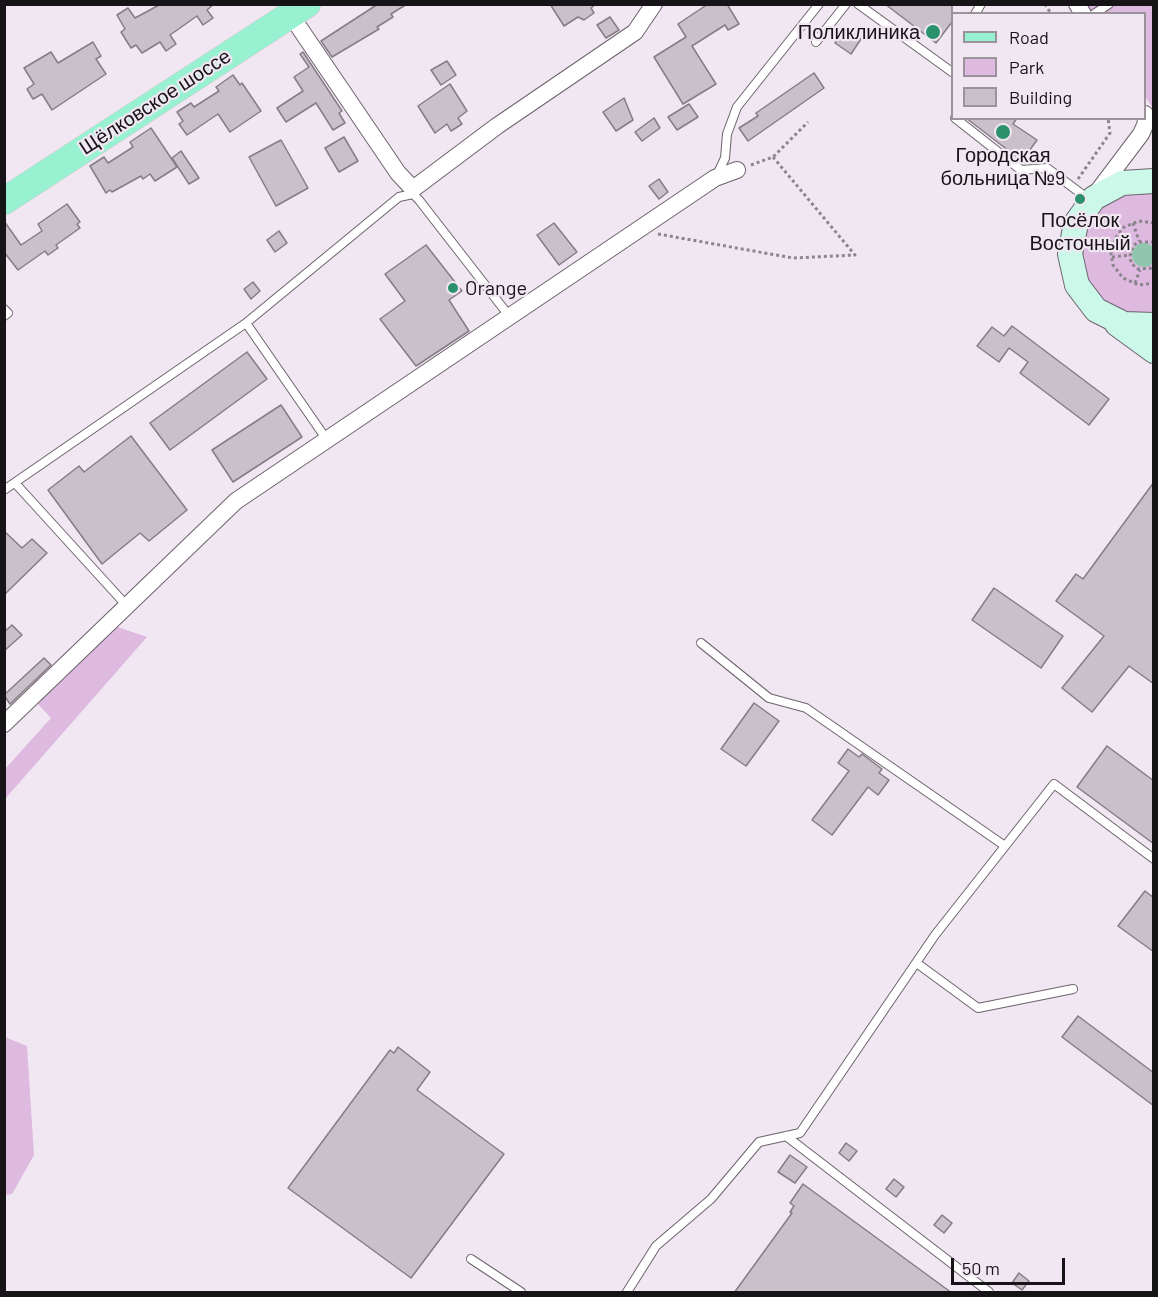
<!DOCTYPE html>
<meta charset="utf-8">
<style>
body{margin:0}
#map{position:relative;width:1158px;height:1297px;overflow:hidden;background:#f1e7f2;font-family:Barlow,sans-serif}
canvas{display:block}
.frame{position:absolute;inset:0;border:6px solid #171417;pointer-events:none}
.legend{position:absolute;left:951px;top:12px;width:195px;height:108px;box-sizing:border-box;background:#f1e7f2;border:2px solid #9a939a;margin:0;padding:8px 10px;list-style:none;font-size:18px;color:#171417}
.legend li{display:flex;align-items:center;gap:12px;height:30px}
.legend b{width:30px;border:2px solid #9a939a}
.scale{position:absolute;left:951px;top:1258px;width:114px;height:27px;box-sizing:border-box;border:3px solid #171417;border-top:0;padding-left:8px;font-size:18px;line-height:21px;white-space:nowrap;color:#171417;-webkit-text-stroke:4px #f1e7f2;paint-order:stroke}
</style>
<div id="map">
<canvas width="1158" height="1297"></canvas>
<div class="frame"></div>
<ul class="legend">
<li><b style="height:8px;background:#98f2d1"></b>Road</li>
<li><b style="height:16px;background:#debae0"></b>Park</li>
<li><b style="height:16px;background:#cac0ca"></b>Building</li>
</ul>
<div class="scale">50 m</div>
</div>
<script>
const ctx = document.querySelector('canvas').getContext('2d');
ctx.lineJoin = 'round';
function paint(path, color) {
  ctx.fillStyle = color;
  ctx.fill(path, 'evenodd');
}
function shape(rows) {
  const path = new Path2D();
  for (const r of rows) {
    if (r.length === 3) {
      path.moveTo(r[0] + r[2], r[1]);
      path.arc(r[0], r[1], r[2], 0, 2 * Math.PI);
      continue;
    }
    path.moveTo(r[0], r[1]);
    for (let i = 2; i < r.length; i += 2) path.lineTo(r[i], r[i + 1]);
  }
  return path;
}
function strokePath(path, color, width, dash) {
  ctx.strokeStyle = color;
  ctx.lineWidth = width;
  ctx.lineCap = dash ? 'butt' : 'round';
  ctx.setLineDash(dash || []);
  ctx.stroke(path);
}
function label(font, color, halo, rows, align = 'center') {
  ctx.font = font + ' Barlow,sans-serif';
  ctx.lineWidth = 4.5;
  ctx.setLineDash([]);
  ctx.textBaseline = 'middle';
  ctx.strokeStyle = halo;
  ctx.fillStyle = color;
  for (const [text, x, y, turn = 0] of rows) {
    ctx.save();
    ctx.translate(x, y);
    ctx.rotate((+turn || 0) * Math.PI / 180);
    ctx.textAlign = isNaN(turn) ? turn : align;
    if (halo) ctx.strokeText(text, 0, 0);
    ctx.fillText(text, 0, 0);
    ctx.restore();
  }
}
const green = shape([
 [1084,5,1153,5,1153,109,1145,96,1144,14,1090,13],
 [1153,190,1154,318,1131,317,1095,296,1081,265,1084,232,1097,210,1117,195],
 [115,626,147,637,5,799,5,769,51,718,37,703],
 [5,1037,27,1046,34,1155,12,1194,5,1195]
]);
const water = shape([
 [1144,255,12]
]);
const building = shape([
 [161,4,214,4,207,10,213,18,203,25,197,16,170,35,176,44,166,51,160,42,142,53,136,45,131,48,121,32,125,29,117,15,128,8,135,18,161,4],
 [378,4,407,4,391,14,393,17,377,27,379,29,332,57,321,41,378,4],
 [550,4,596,4,591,8,594,13,584,20,578,17,564,26,550,4],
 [708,4,727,4,739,24,728,30,725,25,692,46,716,84,683,104,654,57,686,37,678,24,708,4],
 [885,4,952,4,952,22,936,43,885,4],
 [610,17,619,30,606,38,597,25,610,17],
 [845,28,861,39,851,54,835,43,845,28],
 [93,42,101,56,96,59,106,74,52,110,42,94,33,99,27,89,34,84,24,68,51,52,58,63,93,42],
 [303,52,342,111,339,113,345,123,333,130,316,103,286,122,277,108,303,91,294,77,309,67,300,54,303,52],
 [447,61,456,75,441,85,431,70,447,61],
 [814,73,824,88,748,141,739,128,758,116,756,113,814,73],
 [233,75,240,85,242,83,261,111,230,132,218,114,187,135,179,124,183,121,177,112,191,103,194,107,219,91,216,87,233,75],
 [450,84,467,111,458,118,462,124,451,131,447,124,435,133,418,106,450,84],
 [624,98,633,120,616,131,603,112,624,98],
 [689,104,698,117,677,130,668,117,689,104],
 [654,118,660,128,642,141,635,132,654,118],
 [966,118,1017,118,1013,124,1037,140,1022,161,966,118],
 [151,128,177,167,155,181,150,174,143,179,141,176,112,192,110,190,106,193,90,166,104,157,108,163,133,147,130,142,151,128],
 [344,137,358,161,339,172,325,148,344,137],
 [281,140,308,188,276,206,249,157,281,140],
 [181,151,199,178,189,184,172,158,181,151],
 [659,179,668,192,659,199,649,186,659,179],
 [67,204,80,222,77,224,80,228,56,245,58,248,48,255,45,251,18,270,4,252,4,221,21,245,42,231,38,224,67,204],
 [554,223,577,252,559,265,537,235,554,223],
 [279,231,287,243,275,252,267,240,279,231],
 [426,245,462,291,449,300,469,331,416,366,380,319,405,301,385,274,426,245],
 [253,282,260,291,251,299,244,289,253,282],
 [1012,326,1109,399,1089,425,1020,373,1028,362,1009,348,999,362,977,346,992,327,1004,336,1012,326],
 [247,352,267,379,170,450,150,423,247,352],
 [281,405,302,437,233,482,212,450,281,405],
 [131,436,187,510,149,541,140,533,102,564,48,490,79,466,84,472,131,436],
 [1154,482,1154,684,1129,666,1092,712,1062,688,1104,636,1056,601,1076,574,1083,579,1154,482],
 [4,531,22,548,32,539,47,553,4,595,4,531],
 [994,588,1063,636,1041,668,972,620,994,588],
 [12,625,22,635,4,651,4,632,12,625],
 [44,658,51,665,10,704,4,695,44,658],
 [754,703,779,721,746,766,721,749,754,703],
 [1107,746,1154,781,1154,844,1077,787,1107,746],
 [848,749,859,757,862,754,882,769,879,773,889,780,878,795,868,787,832,835,812,820,849,771,838,763,848,749],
 [1145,891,1154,898,1154,952,1118,926,1145,891],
 [1078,1016,1154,1073,1154,1106,1062,1037,1078,1016],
 [398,1047,430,1072,417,1090,504,1154,411,1278,288,1188,390,1050,394,1053,398,1047],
 [846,1143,857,1151,849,1161,839,1153,846,1143],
 [790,1155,807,1167,795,1183,778,1172,790,1155],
 [894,1179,904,1187,896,1197,886,1189,894,1179],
 [803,1184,952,1293,734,1293,792,1213,790,1212,794,1206,790,1203,803,1184],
 [942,1215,952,1223,944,1233,934,1225,942,1215],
 [1019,1273,1029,1281,1022,1290,1012,1283,1019,1273]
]);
const path = shape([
 [1045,4,1051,14],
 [751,165,773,157,808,122],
 [1078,179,1110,133,1108,118],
 [1133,223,1139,241],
 [1154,223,1139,221,1124,227,1116,237,1111,254,1113,265,1123,278,1139,285,1154,283],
 [658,234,793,258,855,255,773,157],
 [1154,242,1138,242,1133,246,1130,256,1131,263,1138,269,1154,268],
 [1112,257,1130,255],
 [1135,283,1140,270]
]);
const lane = shape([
 [858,4,952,72],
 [975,14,981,4],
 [1094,14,1109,4],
 [816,42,846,4],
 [955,118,1021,170,1047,168,1091,201],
 [717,175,725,158,727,134,737,107,819,4],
 [4,309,8,313,4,316],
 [246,323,327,440],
 [15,483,127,606],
 [4,490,246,323,399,197,413,194,419,200,510,317],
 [701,643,769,698,806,708,1005,846],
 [918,964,978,1008,1073,989],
 [786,1136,989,1292],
 [471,1259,521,1292],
 [627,1292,656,1246,711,1199,759,1142,800,1133,935,935,1054,784,1154,859]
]);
const street = shape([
 [1077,4,1083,14],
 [290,14,398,173,413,189,497,126,635,32,654,4],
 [1095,195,1141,134,1146,123,1145,114],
 [4,724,236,501,715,178,737,170]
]);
const secondary = shape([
 [1154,181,1122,183,1094,198,1076,223,1070,254,1077,285,1096,310,1124,324,1154,325],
 [1117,324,1154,351]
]);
const primary = shape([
 [4,201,307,4]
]);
const markers = [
 [933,32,8,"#2b906c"],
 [1003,132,8,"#2b906c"],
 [1080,199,6,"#2b906c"],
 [453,288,6,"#2b906c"]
];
const poiNames = [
 ["Поликлиника",920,32,"right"],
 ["Городская",1003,155],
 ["больница №9",1003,178],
 ["Посёлок",1080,220],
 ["Восточный",1080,243],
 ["Orange",465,288,"left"]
];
const streetNames = [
 ["Щёлковское шоссе",155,102,-33]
];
paint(green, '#debae0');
paint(water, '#90c6ae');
paint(building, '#cac0ca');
strokePath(building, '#857c86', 1.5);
strokePath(lane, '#6c636c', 10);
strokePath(street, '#6c636c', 18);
strokePath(secondary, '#6c636c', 26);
strokePath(primary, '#cccbcc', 28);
strokePath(path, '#8b858c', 3, [3, 3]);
strokePath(lane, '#fff', 8);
strokePath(street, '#fff', 16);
strokePath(secondary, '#cbf8e8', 24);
strokePath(primary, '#98f2d1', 27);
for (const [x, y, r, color] of markers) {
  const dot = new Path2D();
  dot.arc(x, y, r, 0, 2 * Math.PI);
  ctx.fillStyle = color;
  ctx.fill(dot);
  strokePath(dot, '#f1e7f2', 2);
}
label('20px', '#171417', '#f1e7f2', poiNames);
label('20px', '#171417', '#f1e7f2', streetNames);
</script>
